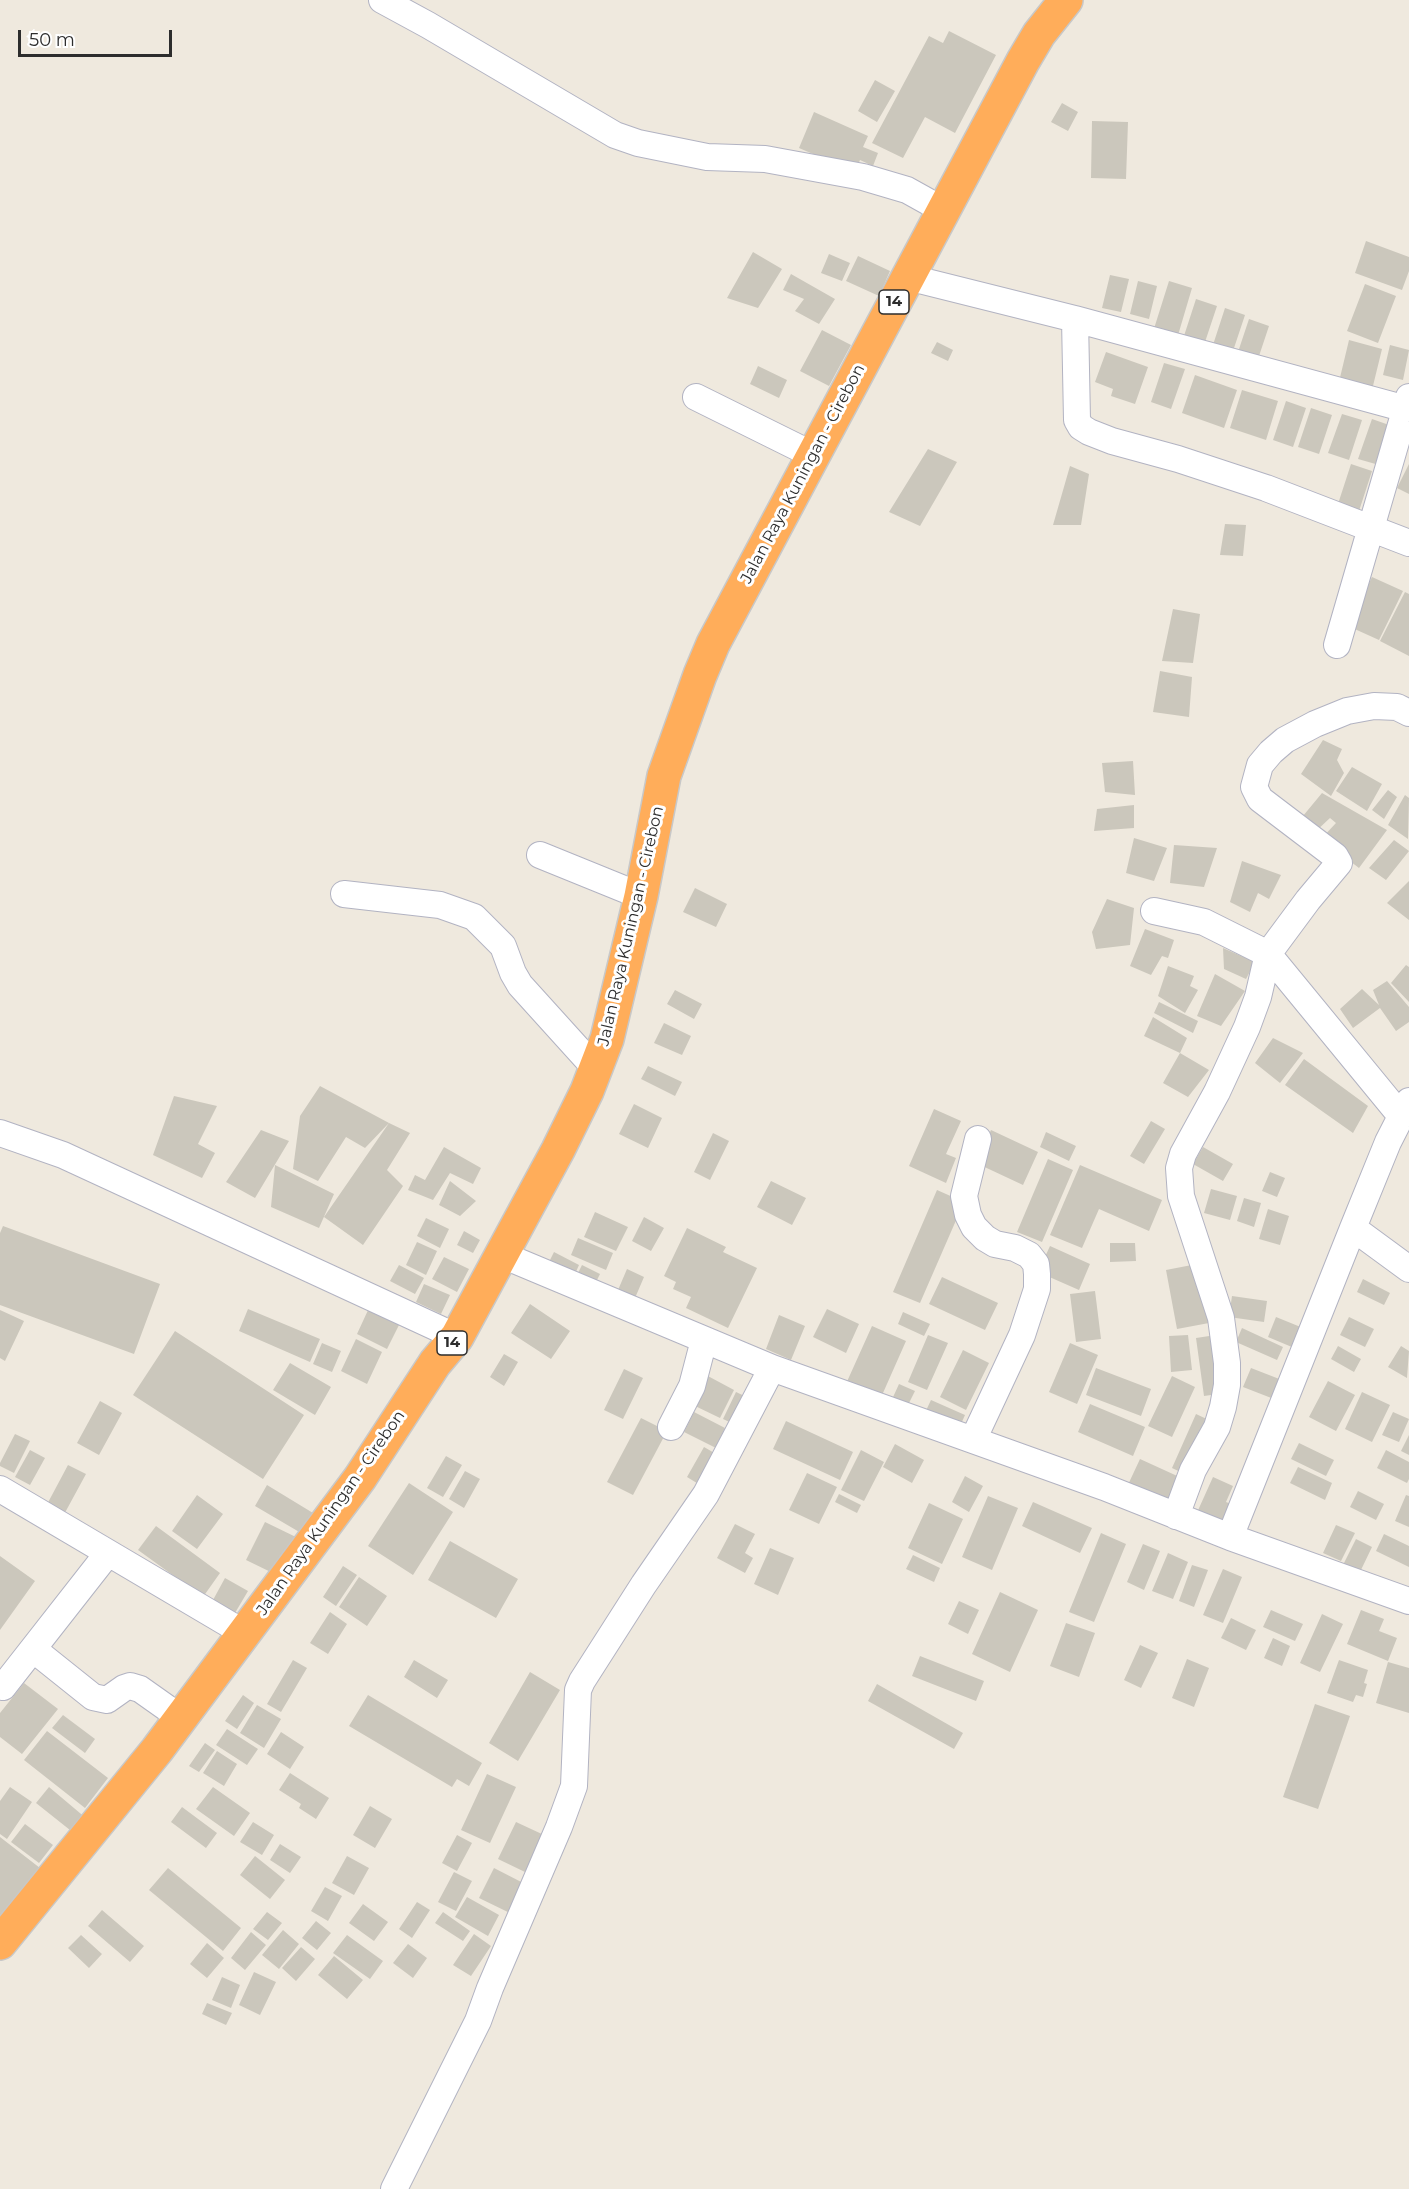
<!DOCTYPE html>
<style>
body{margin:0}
#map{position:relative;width:1409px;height:2189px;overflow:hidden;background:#efe9de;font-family:Montserrat,sans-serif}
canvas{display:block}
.scale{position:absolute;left:18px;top:30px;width:154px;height:27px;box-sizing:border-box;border:3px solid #2d2d2d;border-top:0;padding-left:8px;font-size:18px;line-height:21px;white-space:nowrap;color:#2d2d2d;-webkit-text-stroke:4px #fff;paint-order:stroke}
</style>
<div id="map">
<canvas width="1409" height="2189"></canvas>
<div class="scale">50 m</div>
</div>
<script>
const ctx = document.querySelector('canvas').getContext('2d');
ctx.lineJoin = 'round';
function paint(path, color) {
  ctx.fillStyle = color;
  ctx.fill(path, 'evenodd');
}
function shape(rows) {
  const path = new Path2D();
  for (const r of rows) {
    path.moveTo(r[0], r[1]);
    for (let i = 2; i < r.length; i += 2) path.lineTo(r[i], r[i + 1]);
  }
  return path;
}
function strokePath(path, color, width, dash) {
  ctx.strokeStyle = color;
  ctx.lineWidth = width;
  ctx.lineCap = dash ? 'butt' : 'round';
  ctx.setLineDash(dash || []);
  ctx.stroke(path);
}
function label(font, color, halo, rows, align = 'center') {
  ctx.font = font + ' Montserrat,sans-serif';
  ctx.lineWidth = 6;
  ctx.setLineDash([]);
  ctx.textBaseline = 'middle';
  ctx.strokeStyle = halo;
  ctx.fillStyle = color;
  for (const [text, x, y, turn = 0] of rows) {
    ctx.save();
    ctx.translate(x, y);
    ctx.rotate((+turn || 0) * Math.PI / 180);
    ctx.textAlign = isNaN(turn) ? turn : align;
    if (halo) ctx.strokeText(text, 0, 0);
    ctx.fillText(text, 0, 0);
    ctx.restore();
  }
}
const building = shape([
 [949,31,996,55,955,133,925,117,903,158,872,143,929,36,943,43],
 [875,80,895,91,877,122,858,111],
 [1062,103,1078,112,1068,131,1051,122],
 [814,112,868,136,863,147,878,153,873,166,860,160,855,172,799,148],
 [1092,121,1128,122,1126,179,1091,178],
 [1366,241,1409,257,1409,271,1402,290,1355,273],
 [753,252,782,269,758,308,727,298],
 [829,254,850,263,842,281,821,273],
 [858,256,890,271,879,296,846,281],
 [791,274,835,299,819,324,795,311,804,299,783,290],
 [1110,275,1129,279,1121,312,1102,308],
 [1138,281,1157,286,1149,319,1130,314],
 [1169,281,1192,288,1176,342,1152,335],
 [1365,284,1396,296,1378,343,1347,331],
 [1196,299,1217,306,1204,345,1183,339],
 [1225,308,1245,315,1232,354,1212,348],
 [1249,319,1269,326,1256,365,1236,358],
 [822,330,851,345,829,386,800,371],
 [1349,340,1382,349,1371,394,1338,386],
 [937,342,953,350,948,361,931,353],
 [1390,345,1409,350,1403,380,1383,375],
 [1106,352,1148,367,1135,404,1111,396,1113,389,1095,382],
 [1164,363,1185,369,1171,409,1151,402],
 [758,366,787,380,779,398,750,384],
 [1195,375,1237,390,1224,428,1182,413],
 [1242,390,1278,401,1266,440,1230,428],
 [1286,401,1306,408,1293,447,1273,440],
 [1311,408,1332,415,1319,454,1298,447],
 [1342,414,1362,420,1349,460,1328,453],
 [1372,419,1392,426,1379,465,1358,459],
 [928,449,957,462,920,526,889,512],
 [1351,464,1372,471,1359,511,1338,504],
 [1409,464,1409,494,1397,488],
 [1070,466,1089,474,1081,525,1053,525],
 [1225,524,1246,525,1243,556,1220,555],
 [1372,577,1403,591,1379,640,1348,626],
 [1405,592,1409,594,1409,656,1380,641],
 [1173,609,1200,614,1193,663,1162,661],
 [1160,671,1192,677,1189,717,1153,712],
 [1323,740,1342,749,1337,760,1344,773,1331,796,1301,774],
 [1133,761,1135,795,1105,792,1102,763],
 [1352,767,1382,784,1367,811,1336,791],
 [1388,790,1397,797,1384,819,1372,810],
 [1322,793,1387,830,1359,868,1321,839,1336,823,1330,818,1315,832,1298,822],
 [1405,795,1409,798,1408,839,1388,825],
 [1134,805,1134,828,1094,831,1097,809],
 [1134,838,1167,848,1154,881,1126,873],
 [1394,840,1409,851,1386,880,1369,868],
 [1174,845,1217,848,1204,887,1170,883],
 [1242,861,1281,875,1269,899,1258,893,1250,912,1230,902],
 [1409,881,1409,920,1387,903],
 [695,888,727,904,716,927,683,912],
 [1107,899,1134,908,1130,945,1096,949,1092,932],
 [1145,929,1174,940,1168,958,1162,956,1151,975,1130,966],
 [1223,948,1255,962,1246,979,1224,969],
 [1406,965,1409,967,1409,1002,1391,983],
 [1168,966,1194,976,1190,986,1198,990,1185,1013,1158,996],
 [1215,974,1245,991,1221,1026,1197,1016],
 [1387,981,1409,1007,1409,1022,1396,1031,1380,1008,1353,1028,1340,1009,1362,989,1379,1005,1373,990],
 [675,990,702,1004,694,1019,667,1004],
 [1159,1002,1198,1021,1193,1033,1154,1013],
 [1153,1017,1187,1038,1180,1053,1144,1036],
 [664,1023,691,1036,682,1055,654,1043],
 [1273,1038,1303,1053,1280,1083,1255,1063],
 [1180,1053,1209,1070,1188,1097,1163,1083],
 [1304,1059,1368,1106,1353,1133,1285,1085],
 [648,1066,682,1082,675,1096,641,1079],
 [320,1086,389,1123,365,1148,346,1137,318,1181,293,1169,300,1116],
 [174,1096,217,1106,198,1144,215,1153,202,1178,153,1155],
 [634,1104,662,1118,648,1148,619,1134],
 [934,1109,961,1121,946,1154,956,1158,946,1183,909,1166],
 [1151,1121,1165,1129,1144,1164,1130,1156],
 [389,1123,410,1133,387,1170,403,1186,363,1245,324,1217],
 [261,1130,289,1141,255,1198,226,1182],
 [991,1130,1038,1152,1023,1185,976,1163],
 [1046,1132,1076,1146,1069,1161,1040,1147],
 [713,1133,729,1141,710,1180,694,1172],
 [444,1147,481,1168,473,1184,450,1173,433,1200,408,1190,415,1175,425,1180],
 [1203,1147,1233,1164,1223,1181,1193,1164],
 [1048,1159,1073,1170,1042,1242,1017,1232],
 [275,1165,334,1194,319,1228,271,1207],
 [1080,1165,1162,1200,1149,1231,1099,1209,1082,1248,1050,1235],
 [1270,1172,1285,1178,1277,1197,1262,1191],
 [450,1181,476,1201,460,1216,439,1205],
 [771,1181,806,1198,792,1225,757,1207],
 [1211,1189,1237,1196,1230,1220,1204,1213],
 [937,1190,964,1202,920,1303,893,1292],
 [1244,1198,1261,1203,1254,1227,1237,1221],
 [1268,1209,1289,1216,1280,1245,1259,1239],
 [595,1212,628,1227,616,1251,584,1237],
 [644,1217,664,1228,651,1251,632,1241],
 [426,1218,449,1229,440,1248,417,1236],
 [3,1226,160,1284,134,1354,0,1305,0,1233],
 [687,1228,726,1247,723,1252,757,1268,728,1328,686,1308,691,1297,673,1289,676,1282,664,1276],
 [464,1231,480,1240,473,1253,457,1245],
 [578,1238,613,1253,606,1270,571,1255],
 [417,1242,437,1251,426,1275,406,1265],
 [1110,1243,1135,1243,1136,1261,1110,1262],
 [1050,1246,1090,1264,1079,1290,1038,1272],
 [554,1252,579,1265,571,1283,545,1270],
 [444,1257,469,1269,457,1292,432,1279],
 [1197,1264,1209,1323,1177,1329,1166,1270],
 [399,1265,424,1278,415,1294,390,1281],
 [582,1265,600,1274,591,1292,573,1283],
 [627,1269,644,1277,632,1305,615,1297],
 [942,1277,998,1303,985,1330,929,1304],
 [1363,1279,1390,1293,1384,1305,1357,1292],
 [424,1284,450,1295,441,1314,416,1302],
 [1095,1291,1101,1339,1076,1342,1070,1294],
 [1232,1296,1267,1301,1264,1322,1229,1317],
 [530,1304,570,1331,551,1359,511,1333],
 [369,1308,400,1323,387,1349,357,1334],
 [248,1309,320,1339,310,1362,239,1331],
 [827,1309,859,1324,846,1353,813,1337],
 [0,1310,24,1321,5,1361,0,1358],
 [903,1312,930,1324,924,1336,898,1324],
 [779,1315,805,1326,791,1360,766,1349],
 [1276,1317,1308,1330,1299,1350,1268,1337],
 [1349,1317,1374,1329,1365,1347,1340,1335],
 [872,1326,906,1341,879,1402,845,1386],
 [1242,1328,1283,1347,1277,1360,1236,1342],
 [175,1331,304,1415,263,1479,133,1395],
 [928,1335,948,1343,927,1390,908,1382],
 [1188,1335,1192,1370,1171,1372,1169,1336],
 [1216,1335,1225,1393,1204,1396,1196,1338],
 [356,1339,382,1352,367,1384,341,1371],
 [322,1343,341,1351,332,1372,313,1364],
 [1070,1343,1098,1355,1077,1404,1049,1392],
 [1338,1346,1361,1359,1354,1372,1331,1359],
 [1401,1346,1409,1351,1407,1378,1388,1367],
 [963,1350,989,1363,966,1410,940,1397],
 [504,1354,518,1362,504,1386,490,1377],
 [290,1363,331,1387,315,1415,273,1390],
 [1096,1368,1151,1389,1141,1416,1086,1395],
 [1251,1368,1287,1382,1279,1401,1243,1387],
 [624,1369,643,1378,623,1419,604,1410],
 [706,1375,734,1390,720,1418,691,1404],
 [1172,1376,1195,1387,1172,1437,1148,1426],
 [1328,1381,1355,1395,1336,1431,1309,1417],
 [899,1384,915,1391,904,1413,889,1406],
 [736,1392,751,1399,738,1426,723,1419],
 [1362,1392,1390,1405,1372,1442,1345,1429],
 [931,1400,965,1415,957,1433,923,1417],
 [100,1401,122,1413,99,1455,77,1443],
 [1090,1404,1145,1427,1133,1456,1078,1432],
 [694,1412,725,1428,716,1448,684,1432],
 [1393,1412,1409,1419,1399,1442,1382,1435],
 [1196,1414,1213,1422,1189,1476,1172,1468],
 [641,1418,667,1431,633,1495,607,1482],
 [786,1421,853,1452,840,1480,773,1449],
 [15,1434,30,1441,14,1473,0,1466,0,1463],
 [1409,1435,1409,1455,1401,1451],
 [1299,1443,1334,1460,1326,1476,1291,1459],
 [895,1444,924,1460,912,1483,883,1467],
 [704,1447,723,1458,705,1488,687,1477],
 [30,1450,45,1458,30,1485,15,1477],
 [861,1450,884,1462,864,1501,841,1490],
 [1386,1450,1409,1462,1409,1479,1407,1483,1377,1468],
 [446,1456,462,1465,443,1497,427,1488],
 [1140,1459,1186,1480,1172,1510,1126,1489],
 [68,1465,86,1474,61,1520,44,1510],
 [1298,1467,1332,1483,1325,1500,1290,1483],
 [465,1471,480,1479,464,1508,449,1499],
 [807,1473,837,1487,819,1524,789,1510],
 [965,1476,983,1486,969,1512,952,1502],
 [1213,1477,1233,1486,1226,1502,1236,1506,1225,1531,1195,1517],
 [409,1483,453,1512,413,1575,368,1546],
 [267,1485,313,1513,301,1533,255,1506],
 [1358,1491,1384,1504,1376,1520,1350,1507],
 [839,1494,861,1505,857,1513,835,1502],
 [197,1495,223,1514,197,1549,172,1531],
 [1406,1495,1409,1496,1409,1527,1395,1521],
 [988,1496,1018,1508,992,1570,962,1557],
 [1033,1502,1092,1528,1080,1553,1022,1526],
 [929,1503,963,1519,942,1564,908,1548],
 [265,1522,300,1539,281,1577,246,1560],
 [735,1524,755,1534,745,1553,753,1558,745,1573,717,1558],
 [1336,1525,1355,1533,1341,1561,1323,1553],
 [156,1526,220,1573,203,1597,138,1550],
 [1101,1533,1126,1544,1094,1622,1069,1612],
 [1384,1534,1409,1546,1409,1567,1376,1551],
 [1356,1539,1372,1547,1360,1572,1343,1565],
 [450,1541,518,1579,496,1618,428,1580],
 [1143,1544,1160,1551,1144,1590,1127,1582],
 [770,1548,794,1558,778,1595,754,1584],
 [1168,1553,1188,1562,1173,1599,1152,1591],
 [913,1555,940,1568,934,1582,906,1569],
 [0,1556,35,1581,0,1630],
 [1192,1565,1208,1570,1194,1607,1179,1601],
 [343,1566,357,1575,336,1606,323,1597],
 [1223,1569,1242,1577,1223,1623,1203,1615],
 [359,1577,387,1596,367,1626,339,1607],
 [225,1578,248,1591,235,1613,213,1600],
 [1000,1592,1038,1610,1010,1672,972,1654],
 [959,1601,979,1610,968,1634,948,1624],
 [1271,1610,1303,1624,1295,1641,1263,1627],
 [1361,1610,1384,1619,1379,1631,1397,1638,1388,1661,1347,1644],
 [330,1612,347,1624,328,1654,310,1643],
 [1322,1614,1343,1624,1320,1672,1300,1663],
 [1231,1618,1256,1630,1246,1650,1221,1638],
 [1066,1623,1095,1633,1079,1677,1050,1666],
 [1273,1638,1290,1646,1282,1666,1264,1658],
 [1140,1645,1158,1653,1141,1688,1124,1680],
 [920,1656,984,1681,976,1701,912,1676],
 [1187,1659,1209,1668,1194,1707,1172,1698],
 [293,1660,307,1668,281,1712,267,1704],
 [414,1660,448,1680,437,1698,404,1677],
 [1339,1660,1368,1670,1364,1683,1367,1684,1363,1697,1356,1695,1353,1702,1327,1693],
 [1388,1662,1409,1668,1409,1713,1376,1703],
 [530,1672,560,1690,518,1761,489,1743],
 [24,1683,58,1709,22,1754,0,1737,0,1713],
 [877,1684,963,1733,954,1749,868,1701],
 [243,1695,254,1703,237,1729,225,1721],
 [368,1695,482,1763,469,1786,457,1779,452,1787,349,1726],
 [1315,1704,1350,1716,1318,1809,1283,1797],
 [257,1705,281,1719,264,1748,240,1733],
 [63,1715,95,1739,85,1753,52,1728],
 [227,1729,258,1749,247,1765,216,1745],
 [47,1731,108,1778,85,1808,24,1760],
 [281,1732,304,1747,290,1769,267,1754],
 [205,1743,215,1750,199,1772,189,1766],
 [217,1751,237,1764,224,1786,203,1773],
 [290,1773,329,1798,316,1819,299,1808,301,1804,279,1790],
 [487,1774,516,1787,490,1843,461,1830],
 [10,1787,32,1802,7,1839,0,1834,0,1801],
 [49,1787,87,1819,75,1834,36,1803],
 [213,1787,250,1813,234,1836,196,1809],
 [370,1806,392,1819,375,1848,353,1835],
 [182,1807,217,1833,206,1848,171,1822],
 [253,1822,274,1835,262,1855,240,1842],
 [516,1822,544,1835,525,1872,498,1859],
 [25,1824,53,1845,39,1863,11,1842],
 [457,1835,472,1843,457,1871,442,1863],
 [0,1837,40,1868,0,1920],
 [280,1844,301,1857,290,1873,270,1860],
 [255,1856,285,1880,270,1899,240,1875],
 [347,1856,369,1868,354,1895,332,1883],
 [168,1868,241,1928,223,1951,149,1890],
 [494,1868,529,1886,514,1915,479,1898],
 [454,1872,472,1881,456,1911,438,1902],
 [325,1887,342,1896,328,1921,311,1911],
 [467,1897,499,1915,488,1936,455,1917],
 [417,1902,430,1910,412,1938,399,1929],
 [363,1904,388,1922,374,1941,349,1923],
 [102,1910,144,1946,130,1962,88,1926],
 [267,1912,282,1923,268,1940,253,1929],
 [443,1912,470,1931,463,1941,435,1923],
 [316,1921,331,1933,317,1950,302,1938],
 [283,1930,299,1944,279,1969,262,1955],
 [251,1932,266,1945,245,1970,231,1958],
 [474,1934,491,1946,471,1976,453,1965],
 [81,1935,102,1954,89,1968,68,1948],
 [347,1935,383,1961,370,1979,333,1953],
 [207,1943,224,1958,207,1978,190,1964],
 [408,1944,427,1958,413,1978,393,1963],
 [301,1947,315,1959,296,1981,282,1968],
 [334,1956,363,1980,347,1999,318,1975],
 [254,1972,276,1982,260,2015,239,2005],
 [222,1977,240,1985,231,2008,212,2000],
 [207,2003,232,2013,226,2025,202,2014]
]);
const minor = shape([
 [382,0,428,25,615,135,638,143,707,157,765,159,863,177,907,190,943,210],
 [907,277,1075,319,1077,420,1081,427,1089,432,1112,441,1178,459,1266,488,1409,543],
 [1075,319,1406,409],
 [696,397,813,455],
 [1337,645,1409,397],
 [540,855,641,896],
 [344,894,440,905,474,917,503,946,513,973,520,985,596,1069],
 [1154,911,1204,922,1268,954,1401,1116],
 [0,1133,63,1155,457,1337],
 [1353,1228,1409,1269],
 [500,1254,772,1368,1104,1487,1230,1537,1409,1601],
 [671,1427,692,1386,704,1340],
 [973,1440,1022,1335,1037,1289,1037,1274,1036,1264,1029,1255,1015,1248,995,1244,985,1238,974,1227,968,1215,964,1196,978,1139],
 [0,1489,244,1633],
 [1176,1516,1193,1470,1217,1427,1223,1407,1227,1385,1227,1363,1221,1318,1181,1196,1179,1168,1183,1154,1217,1092,1247,1027,1258,997,1268,954,1308,900,1339,863,1335,856,1260,799,1254,787,1260,765,1271,752,1285,740,1315,724,1347,711,1374,706,1397,707,1409,713],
 [1230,1537,1353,1228,1388,1142,1409,1101],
 [33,1649,93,1697,107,1700,124,1688,130,1686,140,1689,181,1718],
 [3,1687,108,1553],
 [394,2189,478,2021,490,1988,559,1827,574,1786,578,1690,582,1681,644,1584,706,1494,772,1368]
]);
const highway = shape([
 [0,1943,157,1750,360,1478,435,1363,457,1337,558,1150,587,1091,607,1039,641,896,664,776,700,675,713,644,1023,61,1039,34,1066,0]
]);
const shields = [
 [894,302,30],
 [452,1343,30]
];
const shieldNames = [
 ["14",894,302],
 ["14",452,1343]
];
const streetNames = [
 ["Jalan Raya Kuningan - Cirebon",803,474,-62],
 ["Jalan Raya Kuningan - Cirebon",631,926,-77],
 ["Jalan Raya Kuningan - Cirebon",331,1513,-55]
];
paint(building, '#cbc7bc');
strokePath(minor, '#b2b3c2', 28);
strokePath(highway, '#c8c8c8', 36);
strokePath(minor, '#fff', 26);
strokePath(highway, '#ffad5a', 33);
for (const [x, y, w] of shields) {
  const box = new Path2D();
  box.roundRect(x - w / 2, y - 12, w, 24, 4.5);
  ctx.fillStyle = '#fff';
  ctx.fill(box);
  strokePath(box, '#2d2d2d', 1.5);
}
label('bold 15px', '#2d2d2d', null, shieldNames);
label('16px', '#2d2d2d', '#fff', streetNames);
</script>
